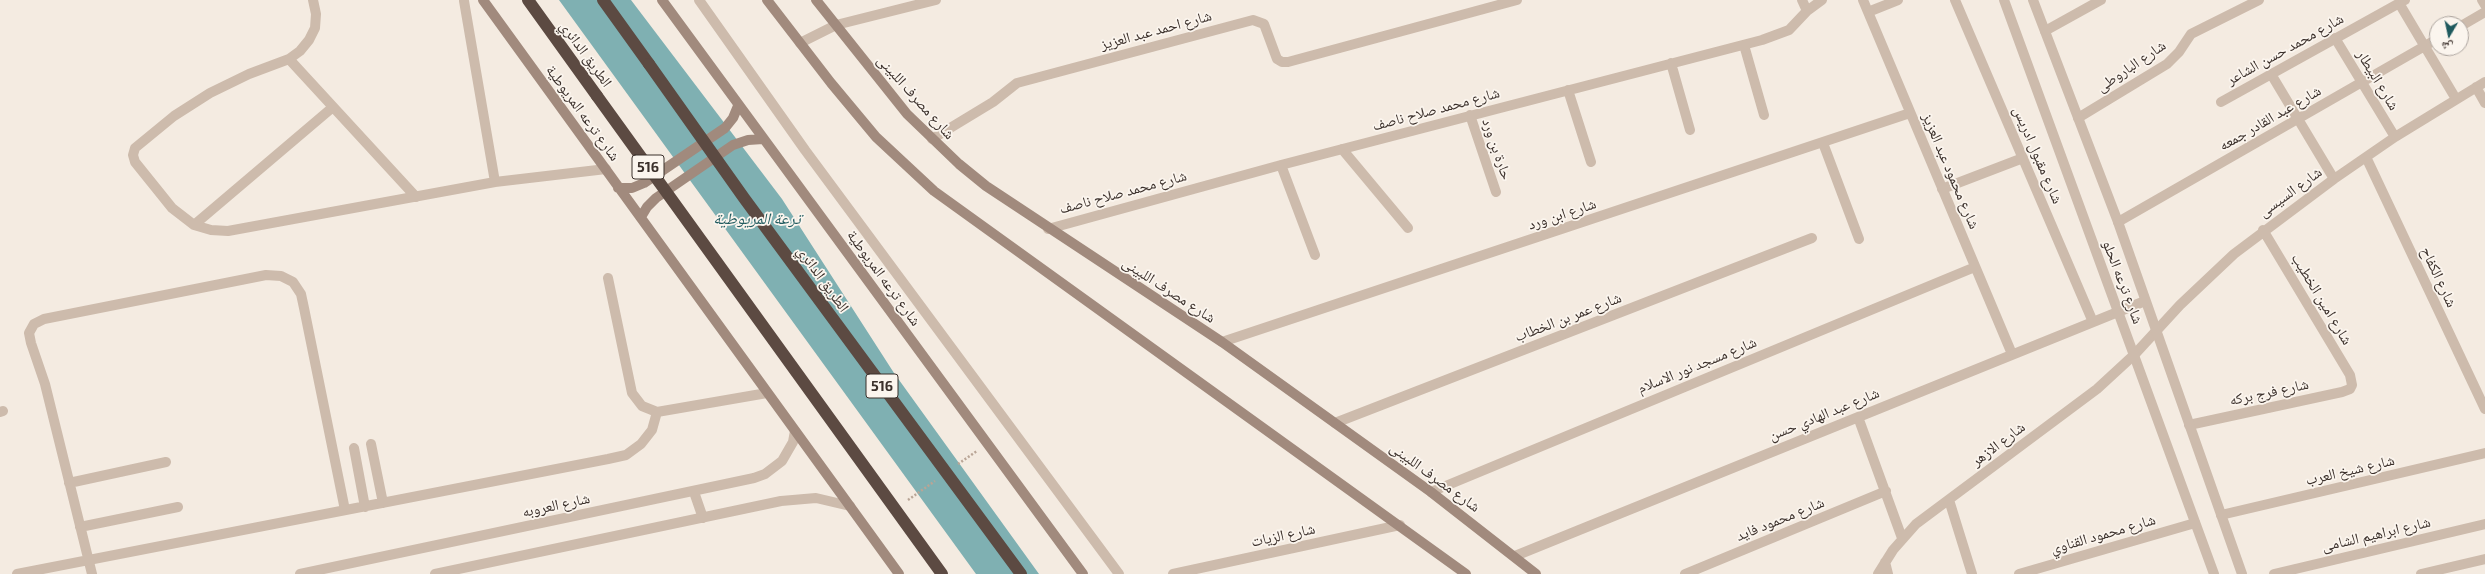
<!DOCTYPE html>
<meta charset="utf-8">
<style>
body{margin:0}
#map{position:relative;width:2485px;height:574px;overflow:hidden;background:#f4ebe1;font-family:"Exo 2","Noto Naskh Arabic",sans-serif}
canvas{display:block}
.north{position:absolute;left:2429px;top:16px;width:40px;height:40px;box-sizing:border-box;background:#fbf5ee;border:1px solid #aea6a0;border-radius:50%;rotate:189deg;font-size:11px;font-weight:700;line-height:16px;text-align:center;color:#3b302b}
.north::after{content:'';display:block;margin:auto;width:14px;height:18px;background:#1f5a5e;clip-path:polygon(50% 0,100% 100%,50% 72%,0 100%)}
</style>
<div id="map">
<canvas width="2485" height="574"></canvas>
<div class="north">ش</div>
</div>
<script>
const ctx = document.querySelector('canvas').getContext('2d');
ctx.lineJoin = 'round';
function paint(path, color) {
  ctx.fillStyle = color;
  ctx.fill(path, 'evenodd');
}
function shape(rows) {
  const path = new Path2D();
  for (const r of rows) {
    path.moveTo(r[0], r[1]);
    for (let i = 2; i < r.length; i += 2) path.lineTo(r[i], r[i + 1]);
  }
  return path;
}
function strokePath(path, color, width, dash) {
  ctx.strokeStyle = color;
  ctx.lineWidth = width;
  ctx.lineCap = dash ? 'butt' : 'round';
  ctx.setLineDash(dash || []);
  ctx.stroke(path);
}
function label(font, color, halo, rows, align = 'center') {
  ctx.font = font + ' "Exo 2","Noto Naskh Arabic",sans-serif';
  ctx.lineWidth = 3.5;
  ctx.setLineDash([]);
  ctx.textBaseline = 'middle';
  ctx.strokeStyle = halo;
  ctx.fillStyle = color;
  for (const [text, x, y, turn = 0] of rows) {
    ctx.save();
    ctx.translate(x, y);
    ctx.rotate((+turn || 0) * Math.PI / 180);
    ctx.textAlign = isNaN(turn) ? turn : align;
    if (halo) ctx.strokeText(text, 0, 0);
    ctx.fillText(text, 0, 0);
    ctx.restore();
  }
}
const water = shape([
 [559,0,631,0,782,199,894,373,1039,574,976,574]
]);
const path = shape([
 [958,464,977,451],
 [908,500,935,481]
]);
const service = shape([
 [313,0,316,14,315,28,309,40,300,51,289,59,249,74,210,93,174,116,135,148,133,155,135,162,172,208,194,225,211,230,228,231,495,182,606,169],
 [464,1,495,182],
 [289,59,416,197],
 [194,225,333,107],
 [608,278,632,393,642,406,657,412,767,393],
 [371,444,383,503],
 [354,448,365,507],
 [69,483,166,462],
 [80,527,178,507],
 [17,574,608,459,626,455,641,444,652,430,657,412],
 [92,574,45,384,31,343,29,333,34,324,44,319,266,275,281,276,293,282,301,294,304,308,345,510]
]);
const minor = shape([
 [1802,0,1807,11],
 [1863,0,2012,354],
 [1955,0,2093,322],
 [2482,0,2485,5],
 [2399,3,2456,99],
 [1868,12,1898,0],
 [2461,26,2485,12],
 [2045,31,2101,0],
 [2335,38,2395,137],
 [800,43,836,25,936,0],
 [1744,45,1764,115],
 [1671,63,1690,130],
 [2271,74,2334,179],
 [2476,87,2485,103],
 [1568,90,1591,162],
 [2221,102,2405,0],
 [1470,115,1496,192],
 [2078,118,2167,64,2179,52,2191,34,2259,0],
 [932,139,993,102,1017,83,1253,20,1264,24,1277,59,1282,62,1288,62,1517,0],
 [1823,143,1859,239],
 [1342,149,1408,228],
 [2366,157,2485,409],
 [1281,165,1315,255],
 [1942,189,2023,158],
 [2118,222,2437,39],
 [1048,229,1281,165,1762,40,1789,30,1807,11,1822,0],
 [1222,342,1910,113],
 [0,412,3,411],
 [1858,417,1902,538],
 [1335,423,1812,238],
 [2189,425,2342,392,2350,389,2352,385,2350,375,2263,230],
 [1431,492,1975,267],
 [1949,500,1972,574],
 [2221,515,2485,453],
 [1515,556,2145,301],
 [1885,562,1888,574],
 [1173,574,1400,525],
 [1685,574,1886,491],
 [1878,574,1893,550,1916,524,2097,389,2135,354,2180,305,2234,254,2334,179,2395,137,2485,82],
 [2019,574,2195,523],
 [2274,574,2485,524],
 [2421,574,2485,559]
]);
const tertiary = shape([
 [699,0,805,150,1119,574],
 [2004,0,2214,574],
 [2033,0,2118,222,2242,574],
 [694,492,703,518],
 [300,574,754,478,765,474,782,461,793,442,795,431],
 [435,574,781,501,816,498,850,506]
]);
const secondary = shape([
 [483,0,899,574],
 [662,0,1083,574],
 [767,0,831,83,876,137,934,191,1466,574],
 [816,0,907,114,959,164,986,186,1222,342,1431,492,1536,574],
 [618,188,632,188,644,183,725,128,733,118,738,106],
 [641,217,647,207,656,198,733,145,748,140,763,139]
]);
const motorway = shape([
 [528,0,597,96],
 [603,0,649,64]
]);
const motorwayBridge = shape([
 [649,64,744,198,1021,574],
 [597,96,942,574]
]);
const shields = [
 [648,167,32],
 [882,386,32]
];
const shieldNames = [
 ["516",648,167],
 ["516",882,386]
];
const streetNames = [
 ["شارع احمد عبد العزيز",1156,30,-15],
 ["شارع محمد حسن الشاعر",2285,49,-29],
 ["الطريق الدائري",586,54,54],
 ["شارع الباروطى",2131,66,-34],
 ["شارع البيطار",2378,80,59],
 ["شارع مصرف اللبينى",916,97,48],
 ["شارع محمد صلاح ناصف",1436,109,-15],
 ["شارع ترعه المريوطية",583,113,54],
 ["شارع عبد القادر جمعه",2270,118,-30],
 ["حارة بن ورد",1497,149,71],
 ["شارع مقبول ادريس",2038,155,67],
 ["شارع محمود عبد العزيز",1951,171,67],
 ["شارع محمد صلاح ناصف",1123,192,-15],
 ["شارع السيسى",2290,192,-36],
 ["شارع ابن ورد",1562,214,-18],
 ["شارع الكفاح",2439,277,65],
 ["شارع ترعه المريوطية",884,278,54],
 ["الطريق الدائري",823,279,54],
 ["شارع ترعه الحلو",2123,282,69],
 ["شارع مصرف اللبينى",1169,290,33],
 ["شارع امين الخطيب",2322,299,59],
 ["شارع عمر بن الخطاب",1568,317,-21],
 ["شارع مسجد نور الاسلام",1697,365,-22],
 ["شارع فرج بركه",2269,392,-12],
 ["شارع عبد الهادي حسن",1824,414,-22],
 ["شارع الازهر",1998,444,-37],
 ["شارع شيخ العرب",2350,470,-13],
 ["شارع مصرف اللبينى",1435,477,36],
 ["شارع العروبه",556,505,-12],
 ["شارع محمود فايد",1780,519,-22],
 ["شارع محمود القناوي",2103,534,-16],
 ["شارع ابراهيم الشامى",2376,534,-13],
 ["شارع الزيات",1283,535,-12]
];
const waterNames = [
 ["ترعة المريوطية",757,219]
];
paint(water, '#7fb0b2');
strokePath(path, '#b9a596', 2.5, [2, 2]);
strokePath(service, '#cdbbac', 10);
strokePath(minor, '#cdbbac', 10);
strokePath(tertiary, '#cdbbac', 10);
strokePath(secondary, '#a18a7d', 10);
strokePath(motorway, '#5c4a42', 12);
strokePath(motorwayBridge, '#5c4a42', 12);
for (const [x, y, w] of shields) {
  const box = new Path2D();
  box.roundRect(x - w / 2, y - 12, w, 24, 3);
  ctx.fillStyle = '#fbf5ee';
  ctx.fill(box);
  strokePath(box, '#3b302b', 1);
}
label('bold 14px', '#3b302b', null, shieldNames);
label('15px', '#3b302b', '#fbf5ee', streetNames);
label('italic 16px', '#1f5a5e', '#fbf5ee', waterNames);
</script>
